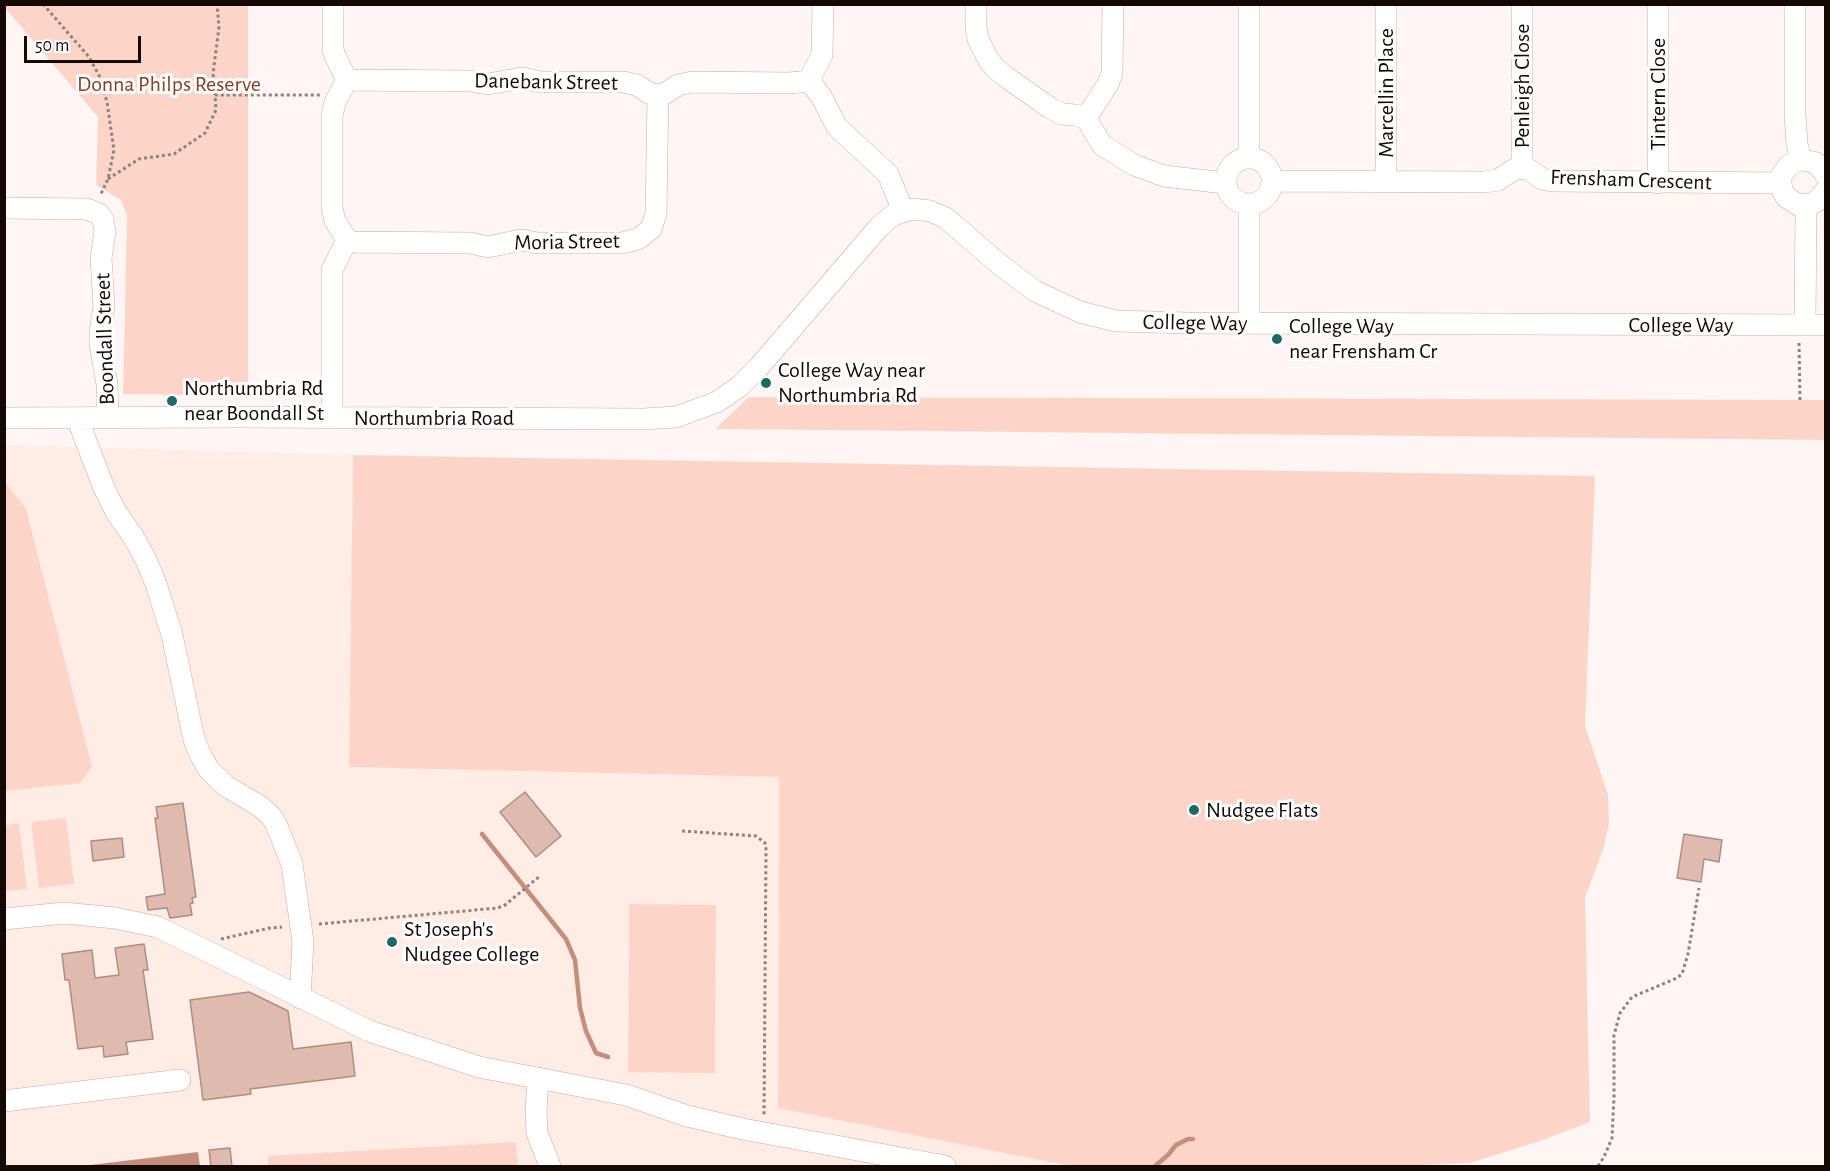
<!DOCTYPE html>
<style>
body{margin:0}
#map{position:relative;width:1830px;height:1171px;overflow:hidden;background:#fef6f4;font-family:"Alegreya Sans",sans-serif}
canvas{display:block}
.frame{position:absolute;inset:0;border:6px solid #150906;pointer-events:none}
.scale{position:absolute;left:24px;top:36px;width:117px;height:27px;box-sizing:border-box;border:3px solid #150906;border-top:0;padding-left:8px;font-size:18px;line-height:21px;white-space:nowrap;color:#150906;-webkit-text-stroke:4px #fff;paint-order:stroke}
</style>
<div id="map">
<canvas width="1830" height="1171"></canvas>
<div class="frame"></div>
<div class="scale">50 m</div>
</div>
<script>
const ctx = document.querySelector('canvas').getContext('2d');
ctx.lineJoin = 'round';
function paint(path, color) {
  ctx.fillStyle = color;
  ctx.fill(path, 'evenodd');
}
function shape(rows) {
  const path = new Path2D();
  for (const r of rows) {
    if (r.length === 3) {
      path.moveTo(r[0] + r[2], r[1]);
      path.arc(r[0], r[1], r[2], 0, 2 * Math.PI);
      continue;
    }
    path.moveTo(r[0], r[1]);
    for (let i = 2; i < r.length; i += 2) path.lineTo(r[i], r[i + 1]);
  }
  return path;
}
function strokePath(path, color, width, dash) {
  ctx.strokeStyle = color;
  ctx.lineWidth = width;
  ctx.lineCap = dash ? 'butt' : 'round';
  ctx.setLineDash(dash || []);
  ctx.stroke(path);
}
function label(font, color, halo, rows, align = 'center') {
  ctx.font = font + ' "Alegreya Sans",sans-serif';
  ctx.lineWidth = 6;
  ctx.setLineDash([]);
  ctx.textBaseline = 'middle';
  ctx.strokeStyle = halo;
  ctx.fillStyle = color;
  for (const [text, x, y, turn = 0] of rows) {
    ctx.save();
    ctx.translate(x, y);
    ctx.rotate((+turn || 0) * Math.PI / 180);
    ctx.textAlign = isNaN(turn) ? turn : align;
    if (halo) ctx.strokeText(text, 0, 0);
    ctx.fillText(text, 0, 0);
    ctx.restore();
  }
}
const built = shape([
 [5,445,353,455,349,767,779,777,778,1107,1070,1166,5,1166]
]);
const green = shape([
 [4,5,248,5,248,396,123,394,127,216,121,200,96,185,98,117,5,8],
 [749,397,1825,400,1826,440,715,429],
 [353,455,1595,476,1585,726,1608,795,1609,824,1604,847,1585,898,1590,1122,1540,1141,1470,1163,1401,1166,1070,1166,778,1108,779,777,349,767],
 [4,483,6,483,26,509,92,767,80,783,5,791],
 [66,818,74,884,39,888,31,822],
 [19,823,27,889,5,891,5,825],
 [629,904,716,905,715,1073,628,1072],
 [516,1142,518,1166,268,1166,268,1156]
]);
const water = shape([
 [198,1152,200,1166,82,1166]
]);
const stream = shape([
 [482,834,566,939,575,960,580,1008,586,1031,596,1053,608,1057],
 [1155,1166,1168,1155,1176,1145,1188,1139,1193,1139]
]);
const building = shape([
 [525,792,561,836,536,857,500,812,525,792],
 [183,803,196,897,192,898,193,903,190,904,192,915,170,918,167,908,148,910,146,897,165,894,155,818,158,818,156,807,183,803],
 [1684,834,1722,840,1719,862,1704,859,1701,882,1677,878,1684,834],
 [122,838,124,857,93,861,91,841,122,838],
 [144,944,148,970,143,970,153,1039,126,1042,128,1054,104,1057,103,1046,78,1049,69,980,65,980,62,954,92,950,95,978,119,975,115,948,144,944],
 [249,992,288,1011,293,1049,351,1042,355,1076,250,1089,251,1094,203,1100,190,1000,249,992],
 [230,1148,232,1167,211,1167,209,1150,230,1148]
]);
const path = shape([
 [43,4,89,57,100,77,107,102,114,150,108,179,100,196],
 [215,95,213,74,219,27,217,4],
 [108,179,139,159,174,154,205,133,216,110,215,95,320,95],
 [1799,343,1800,401],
 [682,831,756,836,765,843,766,849,764,1116],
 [319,924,498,908,505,905,540,876],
 [221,939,270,928,282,927],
 [1598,1166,1604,1157,1612,1138,1614,1097,1614,1035,1620,1013,1632,997,1677,978,1682,974,1688,954,1699,888]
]);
const minor = shape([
 [823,4,822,55,812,74,812,84,822,98,837,127,888,174,903,211],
 [976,4,976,27,978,39,988,59,995,68,1006,77,1050,108,1062,114,1075,115,1086,118,1102,145,1134,165,1164,176,1225,183],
 [1249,4,1249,158],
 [1795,4,1795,114,1797,144,1801,159],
 [347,80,470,81,488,84,522,78,541,82,623,82,637,85,649,93,658,95,666,93,678,85,692,82,789,83,811,81],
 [1086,118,1108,84,1112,73,1113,4],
 [1249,181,23],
 [1522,168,1522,4],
 [1826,175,1816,163,1801,159,1789,165,1781,176,1781,183,1782,190,1786,197,1798,205,1812,204,1818,200,1826,190],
 [1272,181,1485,182,1498,180,1513,170,1522,168,1530,170,1542,179,1552,181,1781,183],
 [1386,181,1386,4],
 [1658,183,1658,4],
 [1249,204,1249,323],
 [4,208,87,209,99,214,103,219,105,231,101,258,104,306,100,332,100,344,107,384,108,417],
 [346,242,470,243,488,247,521,240,538,243,622,243,638,239,651,229,656,214,658,95],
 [1805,325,1806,205],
 [4,418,237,417,644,419,676,417,717,402,740,386,758,368,879,227,893,215,913,209,930,211,946,218,999,264,1035,291,1080,312,1116,321,1188,323,1826,325],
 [77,418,104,488,116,512,134,538,146,560,156,584,172,635,194,739,200,754,209,770,226,786,261,807,271,816,276,824,292,864,303,942,300,998],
 [332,418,332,270,346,242,345,237,335,221,332,208,332,116,335,102,347,80,335,56,333,50,333,4],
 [4,919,64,913,115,918,158,927,369,1031,479,1067,626,1095,687,1116,743,1129,945,1166],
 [538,1078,536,1112,537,1133,550,1166],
 [4,1101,180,1080]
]);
const markers = [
 [1277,339,6,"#1d6964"],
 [766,383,6,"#1d6964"],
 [172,401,6,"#1d6964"],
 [1194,810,6,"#1d6964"],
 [392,942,6,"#1d6964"]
];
const streetNames = [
 ["Danebank Street",546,82,1],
 ["Penleigh Close",1522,86,-90],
 ["Marcellin Place",1386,93,-90],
 ["Tintern Close",1658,94,-90],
 ["Frensham Crescent",1631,180,2],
 ["Moria Street",567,242,-1],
 ["College Way",1195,323,1],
 ["College Way",1681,325],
 ["Boondall Street",105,339,-92],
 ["Northumbria Road",434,418]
];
const parkNames = [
 ["Donna Philps Reserve",169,84]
];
const poiNames = [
 ["College Way",1289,326],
 ["near Frensham Cr",1289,351],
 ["College Way near",778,370],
 ["Northumbria Rd",778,395],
 ["Northumbria Rd",184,388],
 ["near Boondall St",184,413],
 ["Nudgee Flats",1206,810],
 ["St Joseph's",404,929],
 ["Nudgee College",404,954]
];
paint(built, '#feece5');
paint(green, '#fdd5c8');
paint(water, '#c58e7c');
strokePath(stream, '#c58e7c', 4.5);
paint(building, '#dfbbaf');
strokePath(building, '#ae8c81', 1.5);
strokePath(minor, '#cdaa9e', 22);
strokePath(path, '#8c827f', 3, [3, 3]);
strokePath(minor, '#fff', 21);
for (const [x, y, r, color] of markers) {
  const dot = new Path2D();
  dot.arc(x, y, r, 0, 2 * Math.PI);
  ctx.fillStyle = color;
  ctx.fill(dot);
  strokePath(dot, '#fff', 2);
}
label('22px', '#150906', '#fff', streetNames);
label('22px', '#864129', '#fff', parkNames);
label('22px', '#150906', '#fff', poiNames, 'left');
</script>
